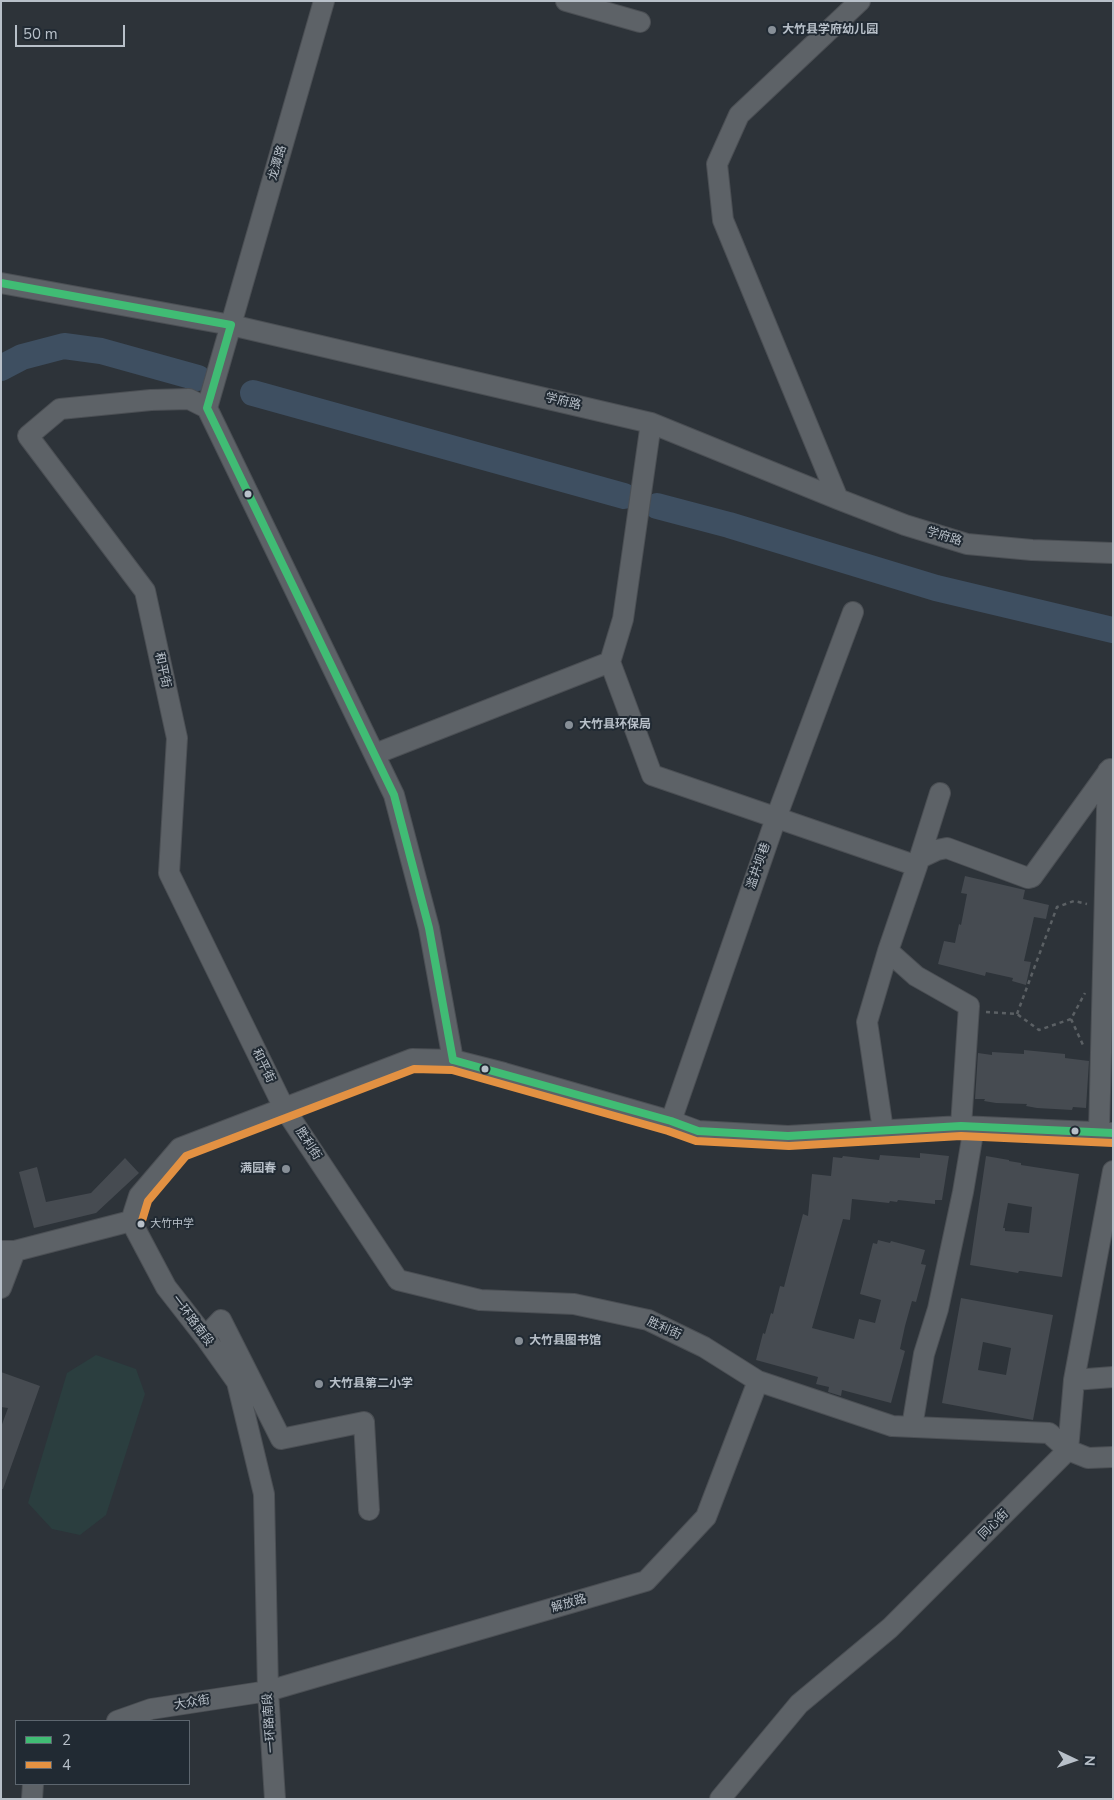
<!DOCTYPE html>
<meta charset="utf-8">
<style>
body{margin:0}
#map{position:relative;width:1114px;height:1800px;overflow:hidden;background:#2d3339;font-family:"Nunito Sans",sans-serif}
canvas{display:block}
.frame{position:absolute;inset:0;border:2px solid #b8c0c9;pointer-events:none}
.legend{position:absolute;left:15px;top:1720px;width:175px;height:65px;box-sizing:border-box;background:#212a33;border:1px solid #5d666f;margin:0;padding:6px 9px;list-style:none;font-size:15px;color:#b8c0c9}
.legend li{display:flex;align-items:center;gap:10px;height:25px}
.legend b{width:25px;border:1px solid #5d666f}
.north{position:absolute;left:1049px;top:1735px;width:50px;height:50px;-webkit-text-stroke:4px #212a33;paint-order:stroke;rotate:93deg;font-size:14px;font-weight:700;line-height:20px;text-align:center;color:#b8c0c9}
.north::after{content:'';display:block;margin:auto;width:18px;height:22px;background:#b8c0c9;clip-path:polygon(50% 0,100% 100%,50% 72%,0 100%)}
.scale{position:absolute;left:15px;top:25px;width:110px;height:22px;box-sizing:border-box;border:2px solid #b8c0c9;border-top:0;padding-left:6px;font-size:15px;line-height:18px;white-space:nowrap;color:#b8c0c9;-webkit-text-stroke:4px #212a33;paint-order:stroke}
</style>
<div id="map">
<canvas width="1114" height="1800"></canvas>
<div class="frame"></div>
<ul class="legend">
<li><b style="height:6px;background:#40bc74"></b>2</li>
<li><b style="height:6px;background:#e39142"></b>4</li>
</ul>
<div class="north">N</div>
<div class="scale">50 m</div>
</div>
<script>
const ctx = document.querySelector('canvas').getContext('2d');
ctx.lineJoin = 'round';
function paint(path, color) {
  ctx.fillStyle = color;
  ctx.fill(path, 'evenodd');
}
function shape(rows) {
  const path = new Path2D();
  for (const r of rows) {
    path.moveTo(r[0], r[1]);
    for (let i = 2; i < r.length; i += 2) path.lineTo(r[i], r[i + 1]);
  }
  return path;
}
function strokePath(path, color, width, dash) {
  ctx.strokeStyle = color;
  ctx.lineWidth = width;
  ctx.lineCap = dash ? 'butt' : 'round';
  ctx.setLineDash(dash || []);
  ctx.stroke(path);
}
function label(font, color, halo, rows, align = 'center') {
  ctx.font = font + ' "Nunito Sans","Noto Sans SC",sans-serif';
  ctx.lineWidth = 4;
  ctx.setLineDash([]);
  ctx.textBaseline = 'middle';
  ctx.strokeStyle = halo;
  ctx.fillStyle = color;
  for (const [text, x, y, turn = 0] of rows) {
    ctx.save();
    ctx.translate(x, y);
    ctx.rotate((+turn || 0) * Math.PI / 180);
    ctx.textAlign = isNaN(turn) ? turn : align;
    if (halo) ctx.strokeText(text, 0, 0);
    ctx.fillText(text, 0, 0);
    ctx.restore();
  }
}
const green = shape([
 [96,1355,136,1369,145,1394,106,1515,80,1535,52,1529,28,1503,67,1373]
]);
const river = shape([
 [1,368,22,357,64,346,101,351,198,378],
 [253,393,624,496],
 [657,506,729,525,936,588,1113,630]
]);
const building = shape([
 [965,876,1025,890,1023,899,1049,905,1046,919,1034,917,1024,961,1031,962,1026,985,1012,981,1013,978,986,972,985,976,938,964,944,941,955,943,959,924,961,925,967,894,961,893],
 [1024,1050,1065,1054,1065,1058,1089,1061,1086,1108,1073,1107,1072,1110,1037,1108,1026,1106,1027,1104,996,1103,984,1101,985,1099,975,1099,978,1053,992,1055,992,1052,1024,1054],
 [920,1153,949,1156,942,1200,935,1200,935,1204,898,1200,897,1202,890,1201,889,1203,852,1199,850,1220,843,1219,812,1328,854,1339,859,1319,875,1323,881,1300,860,1294,873,1243,877,1244,878,1240,890,1243,891,1241,925,1250,921,1264,926,1265,916,1302,912,1301,905,1326,900,1349,905,1351,891,1403,842,1390,841,1396,828,1392,829,1387,816,1384,818,1377,756,1360,763,1333,765,1334,771,1313,773,1314,780,1286,784,1287,803,1214,808,1216,812,1174,831,1176,833,1157,842,1158,843,1156,879,1160,880,1155,920,1158],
 [986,1156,1009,1160,1009,1161,1021,1163,1021,1165,1079,1174,1062,1277,1021,1271,1019,1271,1018,1273,970,1265],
 [1008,1203,1032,1207,1029,1233,1005,1231,1005,1228,1003,1228],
 [125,1158,139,1173,96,1213,34,1228,19,1172,37,1167,46,1202,91,1193],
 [961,1298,1053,1315,1033,1420,942,1403],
 [983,1342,1011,1348,1006,1375,978,1370],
 [1,1372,40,1386,3,1489,1,1489,1,1427,8,1408,1,1407]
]);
const path = shape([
 [986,1012,1017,1014,1039,1030,1071,1019,1085,993],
 [1017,1014,1057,907,1074,901,1087,904],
 [1071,1019,1083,1045]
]);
const minor = shape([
 [324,1,207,408,394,795,429,928,453,1060],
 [566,1,640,22],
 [1,283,231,325,651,423,838,499,905,525,967,544,1032,550,1113,553],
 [207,408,189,399,151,400,60,409,28,436,145,591,177,738,169,873,284,1108,398,1280,480,1300,574,1304,648,1320,704,1347,758,1381,892,1426,1049,1433,1068,1450,1088,1458,1113,1457],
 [651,423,623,619,610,662,652,775,917,866],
 [838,499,723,220,717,164,739,115,860,1],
 [375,754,610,662],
 [920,858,937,850,947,848,1028,878,1032,877,1110,769],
 [888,951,916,976,969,1006,961,1126],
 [671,1121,776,818,853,612],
 [883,1130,867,1022,888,951,917,866,940,793],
 [1099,1133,1108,771],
 [1,1251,15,1251,131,1221],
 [1,1288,15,1251],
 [205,1337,221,1320,281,1439,364,1422,369,1510],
 [1074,1380,1113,1377],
 [912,1427,924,1354,938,1309,963,1192,974,1127],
 [117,1721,151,1709,268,1691,646,1581,706,1517,758,1381],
 [32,1799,33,1784],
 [275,1799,268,1691,264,1494,237,1382,205,1337,166,1287,131,1221,139,1196,180,1148,412,1059,453,1060,504,1073,671,1121,698,1131,788,1136,961,1126,1113,1133],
 [720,1799,799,1704,890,1628,1068,1450,1074,1380,1113,1171]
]);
const bus1 = shape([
 [1,283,231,325],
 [231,325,207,408,394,795,429,928,453,1060],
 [453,1060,671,1121,698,1131,788,1136,961,1126,1113,1133]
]);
const bus2 = shape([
 [141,1224,148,1201,186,1156,414,1069,452,1070,668,1131,696,1141,789,1146,961,1136,1113,1143]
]);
const markers = [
 [772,30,5,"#878f97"],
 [248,494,4.5,"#b8c0c9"],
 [569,725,5,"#878f97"],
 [485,1069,4.5,"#b8c0c9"],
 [1075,1131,4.5,"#b8c0c9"],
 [286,1169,5,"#878f97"],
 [141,1224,4.5,"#b8c0c9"],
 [519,1341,5,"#878f97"],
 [319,1384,5,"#878f97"]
];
const busNames = [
 ["大竹中学",150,1224]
];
const poiNames = [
 ["大竹县学府幼儿园",782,30],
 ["大竹县环保局",579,725],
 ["满园春",276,1169,"right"],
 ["大竹县图书馆",529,1341],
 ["大竹县第二小学",329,1384]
];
const streetNames = [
 ["龙潭路",278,163,-74],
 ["学府路",563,402,13],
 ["学府路",944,537,17],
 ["和平街",162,670,78],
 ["滥井坝巷",759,866,-71],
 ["和平街",263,1066,64],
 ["胜利街",308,1144,57],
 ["一环路南段",192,1321,53],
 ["胜利街",664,1329,24],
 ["同心街",994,1525,-45],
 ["解放路",569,1604,-16],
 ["大众街",192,1703,-9],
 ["一环路南段",270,1723,-94]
];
paint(green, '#2b3e3f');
strokePath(river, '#3e4f61', 26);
paint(building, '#464b51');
strokePath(minor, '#4b4f54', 22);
strokePath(path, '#5b6064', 2.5, [4, 4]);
strokePath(minor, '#5d6267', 20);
strokePath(bus1, '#40bc74', 8);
strokePath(bus2, '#e39142', 8);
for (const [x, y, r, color] of markers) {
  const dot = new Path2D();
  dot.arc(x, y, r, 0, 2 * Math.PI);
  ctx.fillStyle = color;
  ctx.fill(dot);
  strokePath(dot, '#212a33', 2);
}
label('11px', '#b8c0c9', '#212a33', busNames, 'left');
label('bold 12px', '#b8c0c9', '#212a33', poiNames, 'left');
label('12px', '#b8c0c9', '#212a33', streetNames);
</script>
